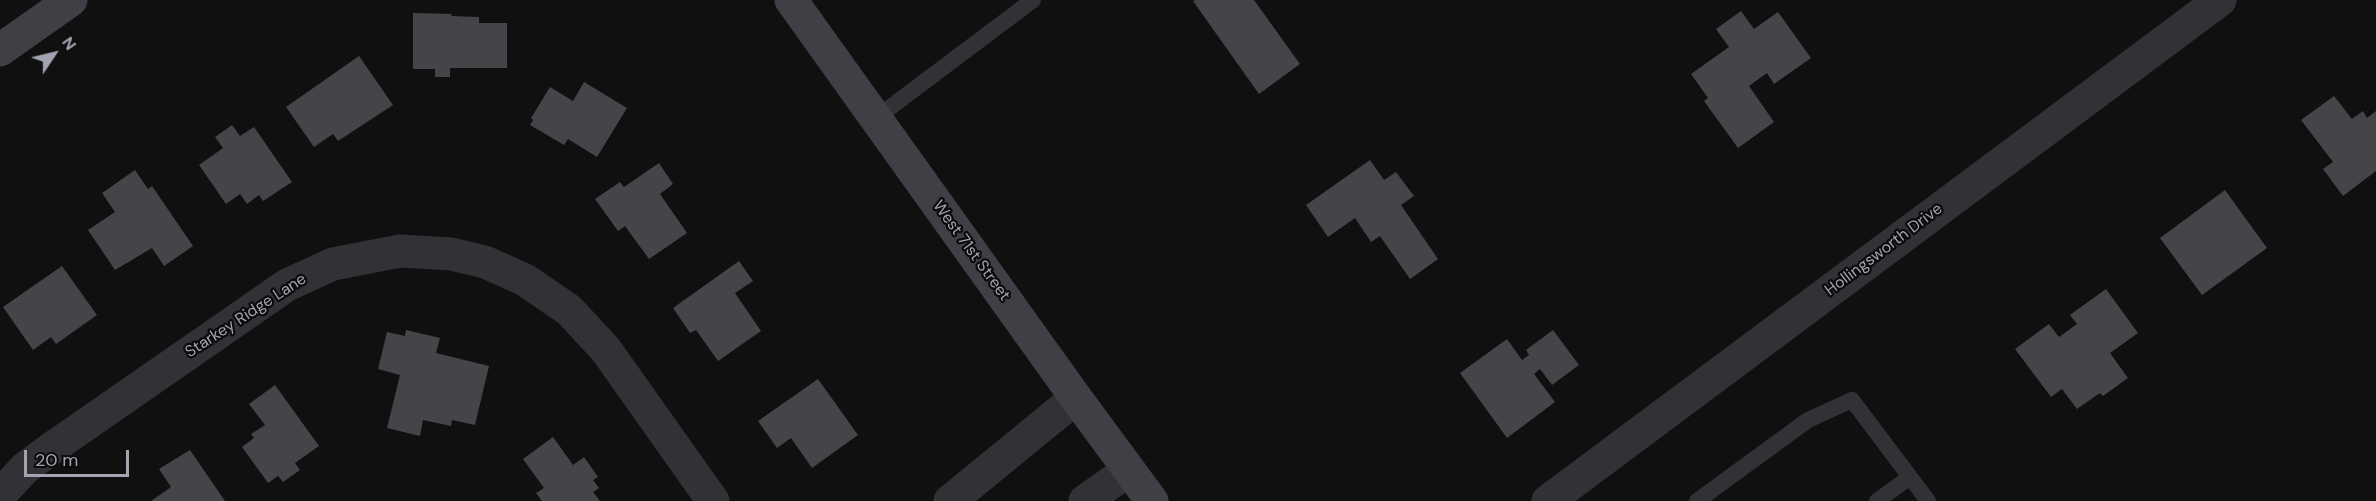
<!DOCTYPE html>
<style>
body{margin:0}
#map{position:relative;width:2376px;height:501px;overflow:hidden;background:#101011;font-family:"DM Sans",sans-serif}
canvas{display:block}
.north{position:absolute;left:24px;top:24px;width:60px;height:60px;-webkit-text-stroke:4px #0b0b0c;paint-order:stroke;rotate:55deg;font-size:16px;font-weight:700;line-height:24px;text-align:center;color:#a2a5b1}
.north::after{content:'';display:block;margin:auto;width:21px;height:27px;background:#a2a5b1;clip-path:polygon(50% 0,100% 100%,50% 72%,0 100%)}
.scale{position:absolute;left:24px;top:450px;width:105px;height:27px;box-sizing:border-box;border:3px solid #a2a5b1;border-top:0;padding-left:8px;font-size:18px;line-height:21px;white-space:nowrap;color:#a2a5b1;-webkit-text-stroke:4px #0b0b0c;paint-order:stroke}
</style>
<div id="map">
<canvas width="2376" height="501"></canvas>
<div class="north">N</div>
<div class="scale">20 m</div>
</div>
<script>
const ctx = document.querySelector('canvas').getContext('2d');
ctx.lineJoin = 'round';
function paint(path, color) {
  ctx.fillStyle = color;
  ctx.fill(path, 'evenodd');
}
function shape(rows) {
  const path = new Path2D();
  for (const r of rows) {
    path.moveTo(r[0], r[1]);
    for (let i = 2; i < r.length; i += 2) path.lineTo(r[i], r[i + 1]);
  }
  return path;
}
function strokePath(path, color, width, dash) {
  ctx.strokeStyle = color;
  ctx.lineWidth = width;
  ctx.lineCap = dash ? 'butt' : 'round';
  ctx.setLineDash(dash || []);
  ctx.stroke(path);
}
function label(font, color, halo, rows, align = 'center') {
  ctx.font = font + ' "DM Sans",sans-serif';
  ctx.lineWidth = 4.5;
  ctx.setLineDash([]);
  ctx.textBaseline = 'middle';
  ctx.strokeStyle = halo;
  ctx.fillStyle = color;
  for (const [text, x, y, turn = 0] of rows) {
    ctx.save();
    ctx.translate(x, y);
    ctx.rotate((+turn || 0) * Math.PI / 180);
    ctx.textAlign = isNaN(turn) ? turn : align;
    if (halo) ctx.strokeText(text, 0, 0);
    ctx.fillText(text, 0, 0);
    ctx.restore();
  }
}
const building = shape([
 [1195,0,1254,0,1300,64,1259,94,1193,1],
 [1741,11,1754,29,1778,12,1811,58,1774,84,1767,73,1749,86,1774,122,1738,148,1704,101,1708,98,1691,74,1729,47,1716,29],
 [413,13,452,14,451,16,479,17,479,23,507,23,507,68,450,68,450,77,435,77,435,69,413,69],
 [359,56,393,105,338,141,333,134,314,147,286,107],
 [584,82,627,108,597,157,568,139,564,145,530,125,533,120,531,118,550,87,573,101],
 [2334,96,2352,119,2363,111,2367,118,2376,111,2376,171,2343,196,2323,169,2333,162,2301,120],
 [232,125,240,136,254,127,292,182,263,201,259,195,247,204,240,194,226,204,199,165,223,148,215,137],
 [1370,160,1384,180,1396,172,1414,196,1401,205,1438,259,1410,279,1380,236,1371,242,1355,218,1328,237,1306,205],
 [659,163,673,184,660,194,687,233,649,259,625,226,618,231,595,199,620,182,624,187],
 [135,170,148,189,152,186,193,246,164,266,152,248,115,270,88,230,115,212,102,193],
 [2225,190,2267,248,2202,295,2160,238],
 [739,261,753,281,735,293,761,331,718,361,696,330,690,333,673,308],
 [62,266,97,315,56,344,51,337,33,350,3,307],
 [2106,289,2138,333,2110,353,2128,378,2103,396,2100,393,2077,409,2062,389,2051,397,2015,349,2049,324,2059,337,2077,324,2070,315],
 [406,330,440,338,436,353,489,366,475,425,452,420,451,426,423,420,420,436,387,428,400,375,378,369,387,332,405,336],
 [1553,330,1579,365,1552,385,1540,369,1534,374,1555,402,1507,438,1460,373,1507,339,1522,360,1529,355,1526,350],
 [818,379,858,435,812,468,791,438,777,448,758,421],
 [275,385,319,446,295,463,300,470,283,482,278,476,268,483,242,447,254,438,251,434,265,425,249,404],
 [553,437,573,465,584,457,598,477,593,480,599,488,593,492,600,501,542,501,536,493,544,488,523,459],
 [190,450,225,501,151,501,171,487,159,469]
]);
const lane = shape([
 [876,118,1033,0],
 [1697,501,1808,420,1852,400,1928,501],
 [1877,501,1910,477]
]);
const street = shape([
 [0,495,24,469,52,448,287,285,333,264,400,251,451,254,485,262,525,280,569,310,606,350,713,501],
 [950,501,1076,398],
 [1085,501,1129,470],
 [1548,501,2220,0]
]);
const secondary = shape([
 [791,0,1076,398,1152,501],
 [0,50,71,0]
]);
const streetNames = [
 ["Hollingsworth Drive",1884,250,-37],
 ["West 71st Street",971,251,54],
 ["Starkey Ridge Lane",246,316,-33]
];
paint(building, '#444549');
strokePath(lane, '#313136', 16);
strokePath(street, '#313136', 33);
strokePath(secondary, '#3f4045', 33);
label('16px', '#a2a5b1', '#0b0b0c', streetNames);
</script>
